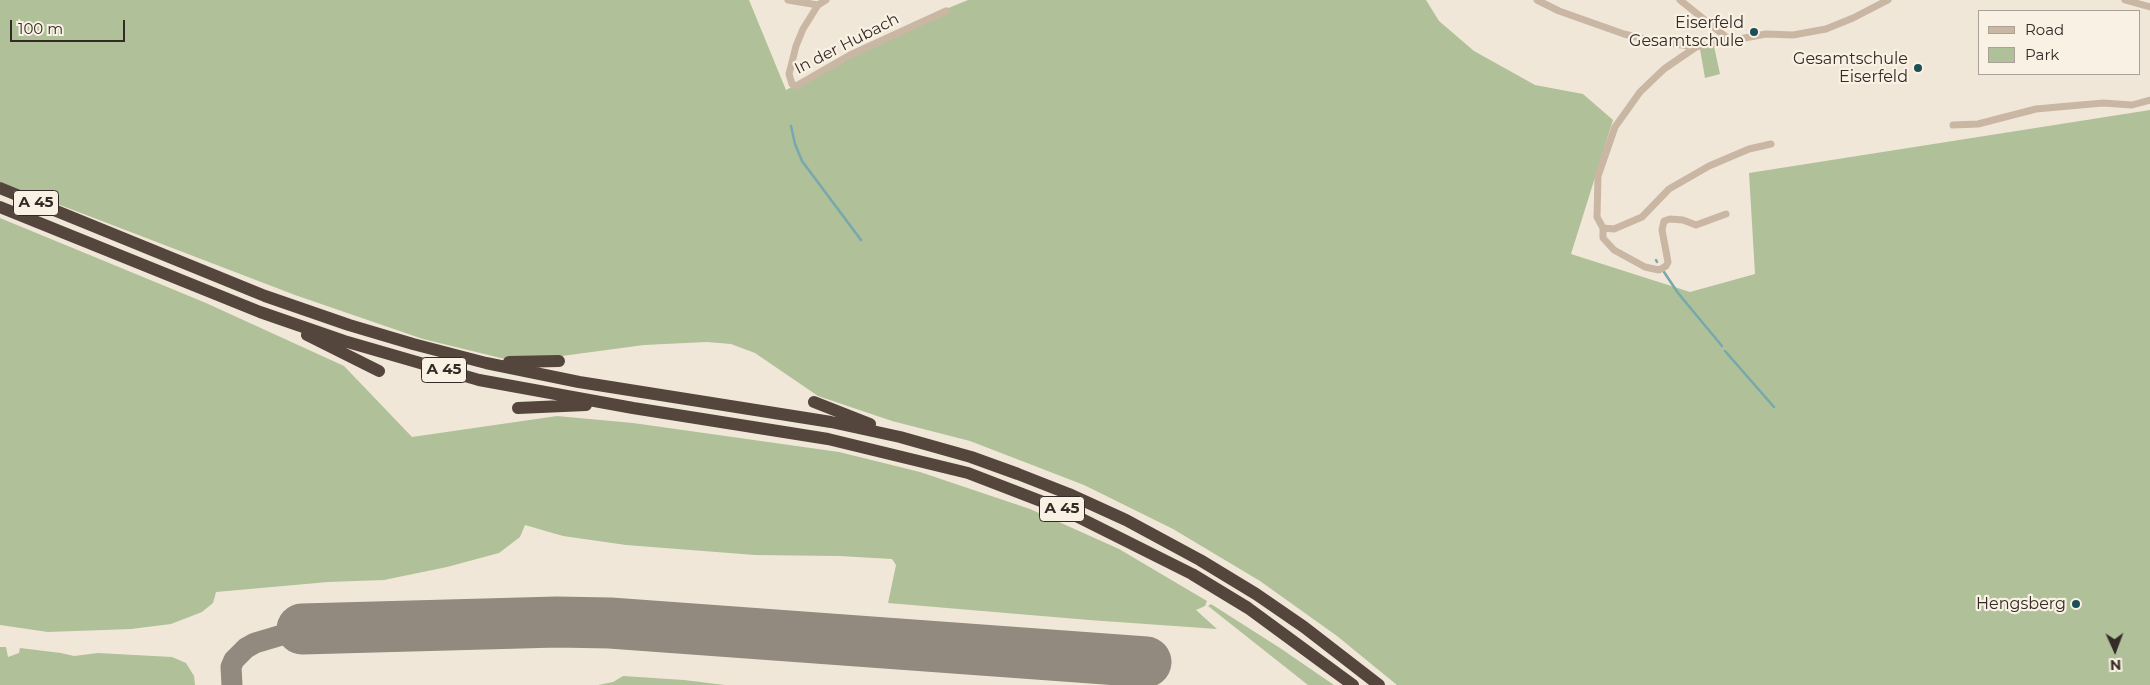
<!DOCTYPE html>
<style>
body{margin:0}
#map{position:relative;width:2150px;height:685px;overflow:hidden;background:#f1e7d8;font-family:Montserrat,sans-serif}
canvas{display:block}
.legend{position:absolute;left:1978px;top:10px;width:162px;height:65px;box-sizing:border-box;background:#f9f1e4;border:1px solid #aaa298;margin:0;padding:6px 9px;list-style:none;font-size:15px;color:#342b26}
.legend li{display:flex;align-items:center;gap:10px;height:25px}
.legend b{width:25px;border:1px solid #aaa298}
.north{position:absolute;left:2090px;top:625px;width:50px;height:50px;-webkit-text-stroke:4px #f9f1e4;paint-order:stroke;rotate:178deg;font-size:14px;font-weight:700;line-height:20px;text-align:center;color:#342b26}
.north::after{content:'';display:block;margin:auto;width:18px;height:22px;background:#342b26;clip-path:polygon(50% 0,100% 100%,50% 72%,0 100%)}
.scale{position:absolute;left:10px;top:20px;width:115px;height:22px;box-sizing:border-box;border:2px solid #342b26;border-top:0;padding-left:6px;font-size:15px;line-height:18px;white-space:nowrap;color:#342b26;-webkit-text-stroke:4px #f9f1e4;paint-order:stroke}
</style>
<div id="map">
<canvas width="2150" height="685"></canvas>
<ul class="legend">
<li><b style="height:6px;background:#c9b7a4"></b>Road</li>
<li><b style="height:14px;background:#b0c098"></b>Park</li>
</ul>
<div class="north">N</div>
<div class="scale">100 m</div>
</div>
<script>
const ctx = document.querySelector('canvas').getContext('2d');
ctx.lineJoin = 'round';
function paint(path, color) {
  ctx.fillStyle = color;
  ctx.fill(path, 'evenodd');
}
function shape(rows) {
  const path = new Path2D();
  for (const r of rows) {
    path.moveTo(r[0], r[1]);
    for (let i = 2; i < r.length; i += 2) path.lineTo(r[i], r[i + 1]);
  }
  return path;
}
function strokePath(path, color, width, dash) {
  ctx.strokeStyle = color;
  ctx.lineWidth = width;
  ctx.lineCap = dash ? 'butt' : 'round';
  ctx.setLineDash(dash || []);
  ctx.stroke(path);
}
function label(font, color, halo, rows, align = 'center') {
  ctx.font = font + ' Montserrat,sans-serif';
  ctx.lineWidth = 4.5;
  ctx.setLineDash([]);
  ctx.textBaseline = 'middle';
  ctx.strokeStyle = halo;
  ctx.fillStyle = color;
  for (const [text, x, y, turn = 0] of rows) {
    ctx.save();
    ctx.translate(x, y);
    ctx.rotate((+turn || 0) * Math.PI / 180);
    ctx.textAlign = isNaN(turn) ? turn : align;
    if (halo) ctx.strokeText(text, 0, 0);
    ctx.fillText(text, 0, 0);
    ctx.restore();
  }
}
const green = shape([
 [0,0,749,0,786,90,914,22,968,0,1426,0,1439,21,1474,51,1535,85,1583,94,1613,120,1571,254,1690,292,1755,274,1749,173,2150,110,2150,685,1397,685,1337,636,1260,581,1173,529,1084,485,970,441,892,421,818,396,755,353,731,344,707,342,644,345,517,362,423,339,295,295,0,182],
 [1714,46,1720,74,1705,78,1700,49],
 [0,218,206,303,344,366,412,437,557,416,633,423,839,452,920,472,1030,509,1119,549,1207,601,1205,606,1196,610,1217,629,1089,620,888,603,896,565,892,559,839,556,755,555,626,545,563,536,525,525,520,537,499,553,447,567,384,580,328,582,216,592,213,603,202,612,171,624,131,629,48,632,0,625],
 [1211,604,1280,648,1334,685,1308,685,1208,606],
 [0,647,6,647,8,657,19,653,20,648,61,653,74,656,98,653,172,657,186,663,194,676,195,685,0,685],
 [623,676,684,680,725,685,598,685,613,682]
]);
const stream = shape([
 [791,126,795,144,802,161,861,240],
 [1656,260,1657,262],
 [1664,272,1678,293,1722,346],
 [1725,351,1774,407]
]);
const taxiway = shape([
 [232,685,231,667,234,660,246,648,255,643,302,629]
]);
const runway = shape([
 [302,629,557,622,610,623,1146,662]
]);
const minor = shape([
 [788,0,818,5],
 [826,0,818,5,803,29,796,46,789,74,792,84,796,86,850,55,946,11],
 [1537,0,1559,11,1624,34,1653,41,1696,47,1766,34,1793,35,1826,29,1853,18,1888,0],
 [1680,0,1731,41],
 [2125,0,2150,7],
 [1696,47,1664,69,1640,92,1615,127,1598,176,1597,217,1603,228,1603,238,1614,250,1645,267,1659,270,1666,266,1668,262,1662,230,1664,221,1670,219,1683,220,1696,225,1726,214],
 [1953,125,1978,124,2036,109,2103,103,2132,105,2150,100],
 [1603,228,1614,229,1642,217,1669,189,1709,166,1749,149,1771,144]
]);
const motorway = shape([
 [0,188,265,296,349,325,413,344,486,363,579,382,831,422,900,437,971,457,1018,474,1069,494,1126,520,1200,560,1256,594,1304,627,1379,685],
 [0,207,260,312,344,341,479,380,633,408,828,439,968,473,1064,510,1192,574,1248,608,1353,685],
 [307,335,379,371],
 [509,362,559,361],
 [814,402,870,424],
 [518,408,586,405]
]);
const markers = [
 [1754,32,5,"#1b4e55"],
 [1918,68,5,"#1b4e55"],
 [2076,604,5,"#1b4e55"]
];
const shields = [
 [36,203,45],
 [444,370,45],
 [1062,509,45]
];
const shieldNames = [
 ["A 45",36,203],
 ["A 45",444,370],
 ["A 45",1062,509]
];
const poiNames = [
 ["Eiserfeld",1744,23],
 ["Gesamtschule",1744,41],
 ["Gesamtschule",1908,59],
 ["Eiserfeld",1908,77],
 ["Hengsberg",2066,604]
];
const streetNames = [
 ["In der Hubach",847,44,-27]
];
paint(green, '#b0c098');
strokePath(stream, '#77a8ae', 2.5);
strokePath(taxiway, '#92897f', 21);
strokePath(runway, '#92897f', 51);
strokePath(minor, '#c9b7a4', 7);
strokePath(motorway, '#55463d', 12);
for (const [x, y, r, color] of markers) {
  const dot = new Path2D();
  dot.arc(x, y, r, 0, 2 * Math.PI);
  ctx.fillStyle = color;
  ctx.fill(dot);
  strokePath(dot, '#f9f1e4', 2);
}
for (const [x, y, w] of shields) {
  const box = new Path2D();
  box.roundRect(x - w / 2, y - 12.5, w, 25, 4);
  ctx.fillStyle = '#f9f1e4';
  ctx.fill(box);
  strokePath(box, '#342b26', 1);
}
label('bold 15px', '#342b26', null, shieldNames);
label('16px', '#342b26', '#f9f1e4', poiNames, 'right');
label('16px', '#342b26', '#f9f1e4', streetNames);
</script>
